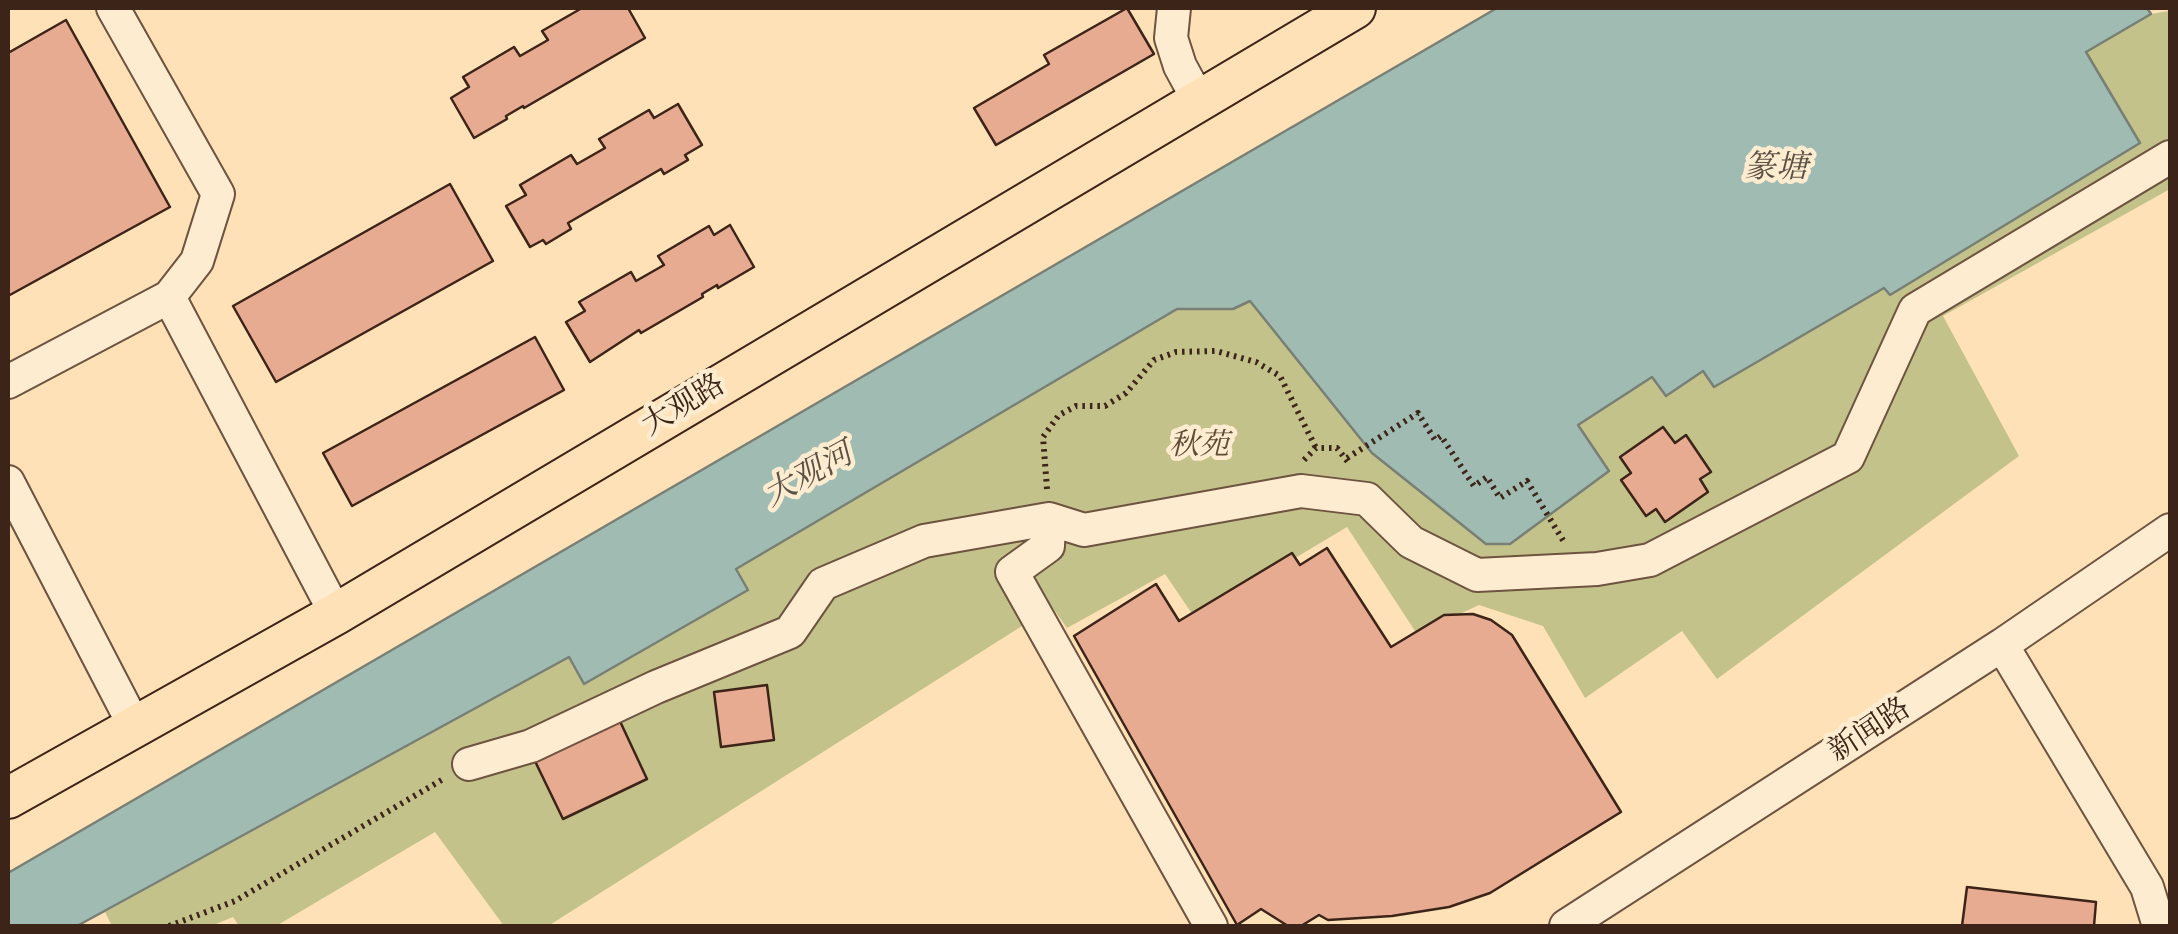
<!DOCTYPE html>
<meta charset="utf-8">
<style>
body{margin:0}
#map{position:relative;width:2178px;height:934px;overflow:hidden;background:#fee1b6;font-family:"IM FELL Great Primer",serif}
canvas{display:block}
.frame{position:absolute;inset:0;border:10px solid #3d2418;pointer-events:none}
</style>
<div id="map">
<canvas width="2178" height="934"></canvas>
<div class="frame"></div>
</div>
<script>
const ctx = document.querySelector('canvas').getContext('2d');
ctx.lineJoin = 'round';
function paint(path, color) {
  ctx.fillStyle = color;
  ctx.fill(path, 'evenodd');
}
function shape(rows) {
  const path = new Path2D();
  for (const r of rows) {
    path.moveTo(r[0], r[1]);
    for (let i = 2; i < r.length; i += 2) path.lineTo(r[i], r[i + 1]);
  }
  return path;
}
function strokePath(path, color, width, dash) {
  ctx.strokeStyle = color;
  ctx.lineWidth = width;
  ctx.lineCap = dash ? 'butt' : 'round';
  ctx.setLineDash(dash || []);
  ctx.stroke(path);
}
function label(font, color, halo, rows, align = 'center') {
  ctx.font = font + ' "IM FELL Great Primer","Noto Serif SC",serif';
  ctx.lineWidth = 9;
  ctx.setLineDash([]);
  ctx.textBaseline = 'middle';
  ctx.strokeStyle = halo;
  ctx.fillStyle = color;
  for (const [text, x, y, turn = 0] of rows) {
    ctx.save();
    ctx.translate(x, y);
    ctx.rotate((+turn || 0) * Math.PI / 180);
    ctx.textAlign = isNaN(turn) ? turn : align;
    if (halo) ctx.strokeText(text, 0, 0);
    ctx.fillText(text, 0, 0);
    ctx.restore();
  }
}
const green = shape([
 [2169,11,2170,189,1943,316,2019,456,1717,679,1682,631,1585,698,1543,626,1479,605,1417,634,1347,527,1195,618,1165,574,1067,628,1052,607,548,926,504,926,435,832,276,926,239,926,233,917,211,926,112,926,105,912,570,657,584,683,748,589,736,569,1177,309,1233,309,1249,301,1372,453,1510,544,1608,471,1578,425,1653,376,1666,396,1704,371,1714,386,1885,288,1890,294,2140,142,2085,51,2151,14]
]);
const water = shape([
 [1497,8,2147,8,2151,14,2086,52,2140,143,1890,295,1884,288,1714,387,1703,371,1666,396,1652,377,1578,425,1609,471,1510,544,1486,544,1372,453,1250,301,1233,309,1177,309,736,569,748,590,584,684,569,657,77,926,8,926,8,873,1497,8]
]);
const building = shape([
 [582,8,628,8,645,38,524,108,523,106,506,116,507,119,474,138,451,98,469,87,463,77,514,47,520,56,548,40,542,31,582,8],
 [1127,8,1154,54,996,145,974,108,1049,64,1044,55,1127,8],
 [66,20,170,207,8,296,8,53,66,20],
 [678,104,702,145,685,155,688,160,664,174,661,169,568,223,571,229,546,244,543,240,530,247,506,206,526,195,520,185,571,155,577,164,605,148,599,139,649,110,654,118,678,104],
 [450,184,493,261,276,382,233,306,450,184],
 [730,225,754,267,718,288,717,285,702,294,703,297,641,333,639,330,590,362,566,322,585,311,579,302,631,272,636,281,664,265,658,256,709,226,714,235,730,225],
 [535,337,564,390,352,506,323,453,535,337],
 [1663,427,1675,443,1686,435,1711,472,1700,479,1708,492,1665,522,1656,509,1646,516,1621,480,1631,473,1620,457,1663,427],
 [1327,548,1391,647,1444,615,1473,614,1491,620,1512,635,1621,812,1490,893,1449,907,1392,916,1328,920,1319,915,1301,926,1288,926,1261,909,1237,925,1074,636,1156,584,1179,621,1292,553,1300,565,1327,548],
 [767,685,774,740,721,747,714,692,767,685],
 [618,717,647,779,563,819,533,757,618,717],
 [1967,887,2096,902,2094,926,1962,926,1967,887]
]);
const path = shape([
 [1347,458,1418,413,1435,440,1441,436,1474,486,1487,477,1500,498,1527,481,1564,542],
 [1304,460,1316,448,1337,448,1348,462],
 [1047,489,1043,437,1059,415,1076,406,1105,406,1126,393,1154,360,1176,352,1216,351,1256,362,1280,376,1316,448],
 [169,926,235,901,445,778]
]);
const minor = shape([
 [1174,8,1171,38,1180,66,1199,101],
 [169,297,336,614],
 [8,382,169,297,197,261,218,194,113,8],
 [8,482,135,727],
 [1049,519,1048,546,1012,572,1211,926],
 [2002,645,2147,887,2159,926],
 [469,764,531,746,656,687,790,632,823,584,924,541,1049,519,1084,530,1301,491,1367,499,1411,542,1477,575,1597,569,1650,560,1848,457,1915,310,2170,157],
 [1566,926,2002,645,2170,530]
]);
const major = shape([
 [8,798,336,614,1355,8]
]);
const streetNames = [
 ["大观路",684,406,-31],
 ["新闻路",1870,731,-33]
];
const parkNames = [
 ["秋苑",1199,447]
];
const waterNames = [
 ["篆塘",1776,169],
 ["大观河",809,476,-29]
];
paint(green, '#c4c28b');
paint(water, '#a0bcb2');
strokePath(water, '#787f74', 2.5);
paint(building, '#e6ab90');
strokePath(building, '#3d2418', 2.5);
strokePath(minor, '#6d5340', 36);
strokePath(major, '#3d2418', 44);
strokePath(path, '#3d2418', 6, [2.5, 5]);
strokePath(minor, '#feecd0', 32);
strokePath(major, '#fee1b6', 40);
label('30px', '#3d2418', '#feecd0', streetNames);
label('italic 30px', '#5f4c35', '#feecd0', parkNames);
label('italic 32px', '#5b5246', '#feecd0', waterNames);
</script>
